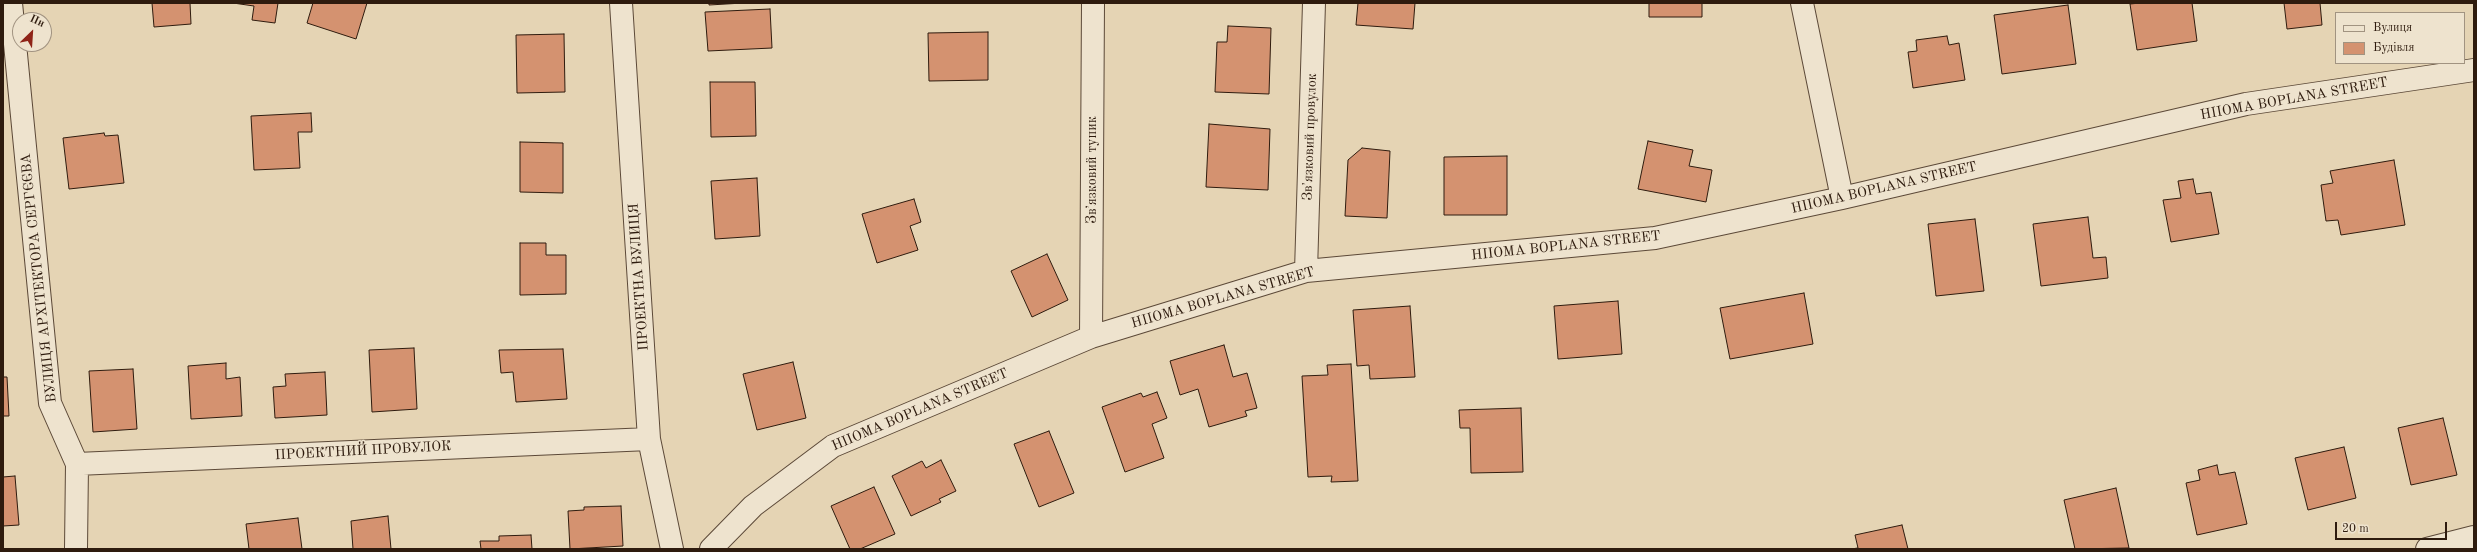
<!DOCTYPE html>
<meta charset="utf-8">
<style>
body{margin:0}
#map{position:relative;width:2477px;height:552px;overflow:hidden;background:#e5d4b4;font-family:"Old Standard TT",serif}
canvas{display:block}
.frame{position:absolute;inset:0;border:4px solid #2e1b0e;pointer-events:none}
.legend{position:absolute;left:2335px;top:12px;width:130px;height:52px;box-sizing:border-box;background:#eee3ce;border:1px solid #a19381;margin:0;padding:5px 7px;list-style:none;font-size:12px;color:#2e1b0e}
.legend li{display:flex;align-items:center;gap:8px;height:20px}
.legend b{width:20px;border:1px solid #a19381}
.north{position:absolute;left:12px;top:12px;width:40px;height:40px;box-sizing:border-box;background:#eee3ce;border:1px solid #a19381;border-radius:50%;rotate:25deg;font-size:11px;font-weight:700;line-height:16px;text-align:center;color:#2e1b0e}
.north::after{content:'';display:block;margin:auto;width:14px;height:18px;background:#8f2418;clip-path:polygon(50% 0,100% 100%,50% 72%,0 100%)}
.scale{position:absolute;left:2335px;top:522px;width:112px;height:18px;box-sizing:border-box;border:2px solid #2e1b0e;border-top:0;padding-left:5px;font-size:12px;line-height:14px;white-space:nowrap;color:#2e1b0e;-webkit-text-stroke:3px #eee3ce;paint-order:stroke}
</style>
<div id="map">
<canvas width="2477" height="552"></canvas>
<div class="frame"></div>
<ul class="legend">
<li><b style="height:5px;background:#eee3ce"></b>Вулиця</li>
<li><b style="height:11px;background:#d49270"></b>Будівля</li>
</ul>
<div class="north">Пн</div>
<div class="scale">20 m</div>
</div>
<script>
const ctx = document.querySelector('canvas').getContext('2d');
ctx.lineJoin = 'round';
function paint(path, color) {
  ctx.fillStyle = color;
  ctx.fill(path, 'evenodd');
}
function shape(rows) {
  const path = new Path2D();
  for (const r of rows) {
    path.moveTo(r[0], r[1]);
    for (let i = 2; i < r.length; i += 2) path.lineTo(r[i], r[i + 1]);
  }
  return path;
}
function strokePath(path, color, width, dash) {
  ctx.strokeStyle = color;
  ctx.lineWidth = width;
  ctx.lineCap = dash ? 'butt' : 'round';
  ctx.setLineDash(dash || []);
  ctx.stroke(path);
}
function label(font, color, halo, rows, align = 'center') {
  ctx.font = font + ' "Old Standard TT",serif';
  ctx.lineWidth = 3;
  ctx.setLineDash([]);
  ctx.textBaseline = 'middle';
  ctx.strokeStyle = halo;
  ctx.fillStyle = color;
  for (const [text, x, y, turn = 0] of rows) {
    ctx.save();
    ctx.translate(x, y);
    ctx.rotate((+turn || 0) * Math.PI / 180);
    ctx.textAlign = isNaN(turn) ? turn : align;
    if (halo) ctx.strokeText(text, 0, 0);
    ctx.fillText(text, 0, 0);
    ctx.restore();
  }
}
const building = shape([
 [152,3,190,3,191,24,154,27,152,3],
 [233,3,278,3,275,23,252,20,254,6,233,3],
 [313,3,367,3,356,39,307,23,313,3],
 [709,3,743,3,709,5,709,3],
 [1358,3,1415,3,1413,29,1356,25,1358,3],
 [1649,3,1702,3,1702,17,1649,17,1649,3],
 [2140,3,2192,3,2197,41,2137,50,2130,4,2140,3],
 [2284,3,2320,3,2322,25,2287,29,2284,3],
 [2068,5,2076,64,2002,74,1994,15,2068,5],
 [770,9,772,48,708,51,705,12,770,9],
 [1228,26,1271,28,1269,94,1215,92,1217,42,1227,42,1228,26],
 [988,32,988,80,929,81,928,33,988,32],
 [564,34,565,92,517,93,516,35,564,34],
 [1947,36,1949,45,1959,43,1965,80,1913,88,1908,52,1917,51,1916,40,1947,36],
 [710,82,755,82,756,136,711,137,710,82],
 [311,113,312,132,298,132,300,168,254,170,251,116,311,113],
 [1209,124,1270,129,1268,190,1206,187,1209,124],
 [104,133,105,136,118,135,124,183,69,189,63,138,104,133],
 [1648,141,1693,150,1689,166,1712,170,1706,202,1638,189,1648,141],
 [520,142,563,143,563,193,520,192,520,142],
 [1362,148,1390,151,1387,218,1345,216,1348,160,1362,148],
 [1507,156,1507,215,1444,215,1444,157,1507,156],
 [2394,160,2405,225,2341,235,2338,220,2326,221,2321,185,2333,183,2330,171,2394,160],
 [757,178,760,236,715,239,711,181,757,178],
 [2193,179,2196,194,2211,192,2219,234,2171,242,2163,200,2181,198,2178,181,2193,179],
 [914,199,921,222,910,226,918,250,877,263,862,214,914,199],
 [2088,217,2093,258,2106,257,2108,278,2041,286,2033,224,2088,217],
 [1975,219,1984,291,1936,296,1928,224,1975,219],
 [520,243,546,243,546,255,566,255,566,294,520,295,520,243],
 [1047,254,1068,300,1032,317,1011,271,1047,254],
 [1804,293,1813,344,1730,359,1720,308,1804,293],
 [1618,301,1622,354,1558,359,1554,306,1618,301],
 [1410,306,1415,377,1370,379,1369,365,1357,366,1353,310,1410,306],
 [1224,345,1233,377,1247,373,1257,408,1245,411,1247,416,1209,427,1198,389,1180,395,1170,361,1224,345],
 [414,348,417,409,372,412,369,350,414,348],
 [563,349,567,399,516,402,513,372,501,373,499,350,563,349],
 [793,362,806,418,757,430,743,374,793,362],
 [226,363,226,379,240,377,242,416,191,419,188,366,226,363],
 [1351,364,1358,481,1331,482,1332,476,1308,477,1302,376,1328,375,1327,365,1351,364],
 [133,369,137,429,93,432,89,371,133,369],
 [325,372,327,415,275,418,273,387,286,386,285,374,325,372],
 [3,377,7,377,9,416,3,416,3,377],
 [1157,392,1167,418,1152,424,1164,458,1125,472,1102,407,1141,393,1143,397,1157,392],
 [1521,408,1523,472,1471,473,1470,428,1460,428,1459,410,1521,408],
 [2443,418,2457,475,2411,485,2398,428,2443,418],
 [1049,431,1074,493,1039,507,1014,444,1049,431],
 [2344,447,2356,498,2308,510,2295,458,2344,447],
 [941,460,956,491,939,499,941,502,911,516,892,476,922,461,926,468,941,460],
 [2217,465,2219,475,2235,472,2247,524,2197,535,2186,483,2200,480,2198,470,2217,465],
 [15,476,19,525,3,526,3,477,15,476],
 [874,487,895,534,860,549,850,549,831,506,874,487],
 [2116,488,2129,548,2075,549,2064,500,2116,488],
 [621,506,623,546,570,549,568,511,584,510,584,507,621,506],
 [388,516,391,549,353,549,351,521,388,516],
 [298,518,302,549,249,549,246,524,298,518],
 [1902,525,1908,549,1851,549,1858,548,1855,535,1902,525],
 [531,535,532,549,481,549,480,541,499,541,499,536,531,535]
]);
const minor = shape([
 [11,3,50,403,77,464,76,549],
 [621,3,649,439,672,549],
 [1802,3,1842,198],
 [1306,271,1314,3],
 [1091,337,1093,3],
 [77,464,649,439],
 [711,549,753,506,833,446,1091,337,1306,271,1655,238,1842,198,2246,104,2474,70],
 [2427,549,2474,537]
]);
const streetNames = [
 ["HIIOMA BOPLANA STREET",2294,99,-10],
 ["Звʼязковий провулок",1310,137,-88],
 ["Звʼязковий тупик",1092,170,-90],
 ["HIIOMA BOPLANA STREET",1884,188,-13],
 ["HIIOMA BOPLANA STREET",1566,246,-6],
 ["ПРОЕКТНА ВУЛИЦЯ",639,277,-94],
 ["ВУЛИЦЯ АРХІТЕКТОРА СЕРГЄЄВА",39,278,-96],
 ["HIIOMA BOPLANA STREET",1223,298,-16],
 ["HIIOMA BOPLANA STREET",920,410,-23],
 ["ПРОЕКТНИЙ ПРОВУЛОК",363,451,-3]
];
paint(building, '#d49270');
strokePath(building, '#2e1b0e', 1);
strokePath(minor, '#5c4938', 24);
strokePath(minor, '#eee3ce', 22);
label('14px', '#2e1b0e', '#eee3ce', streetNames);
</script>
